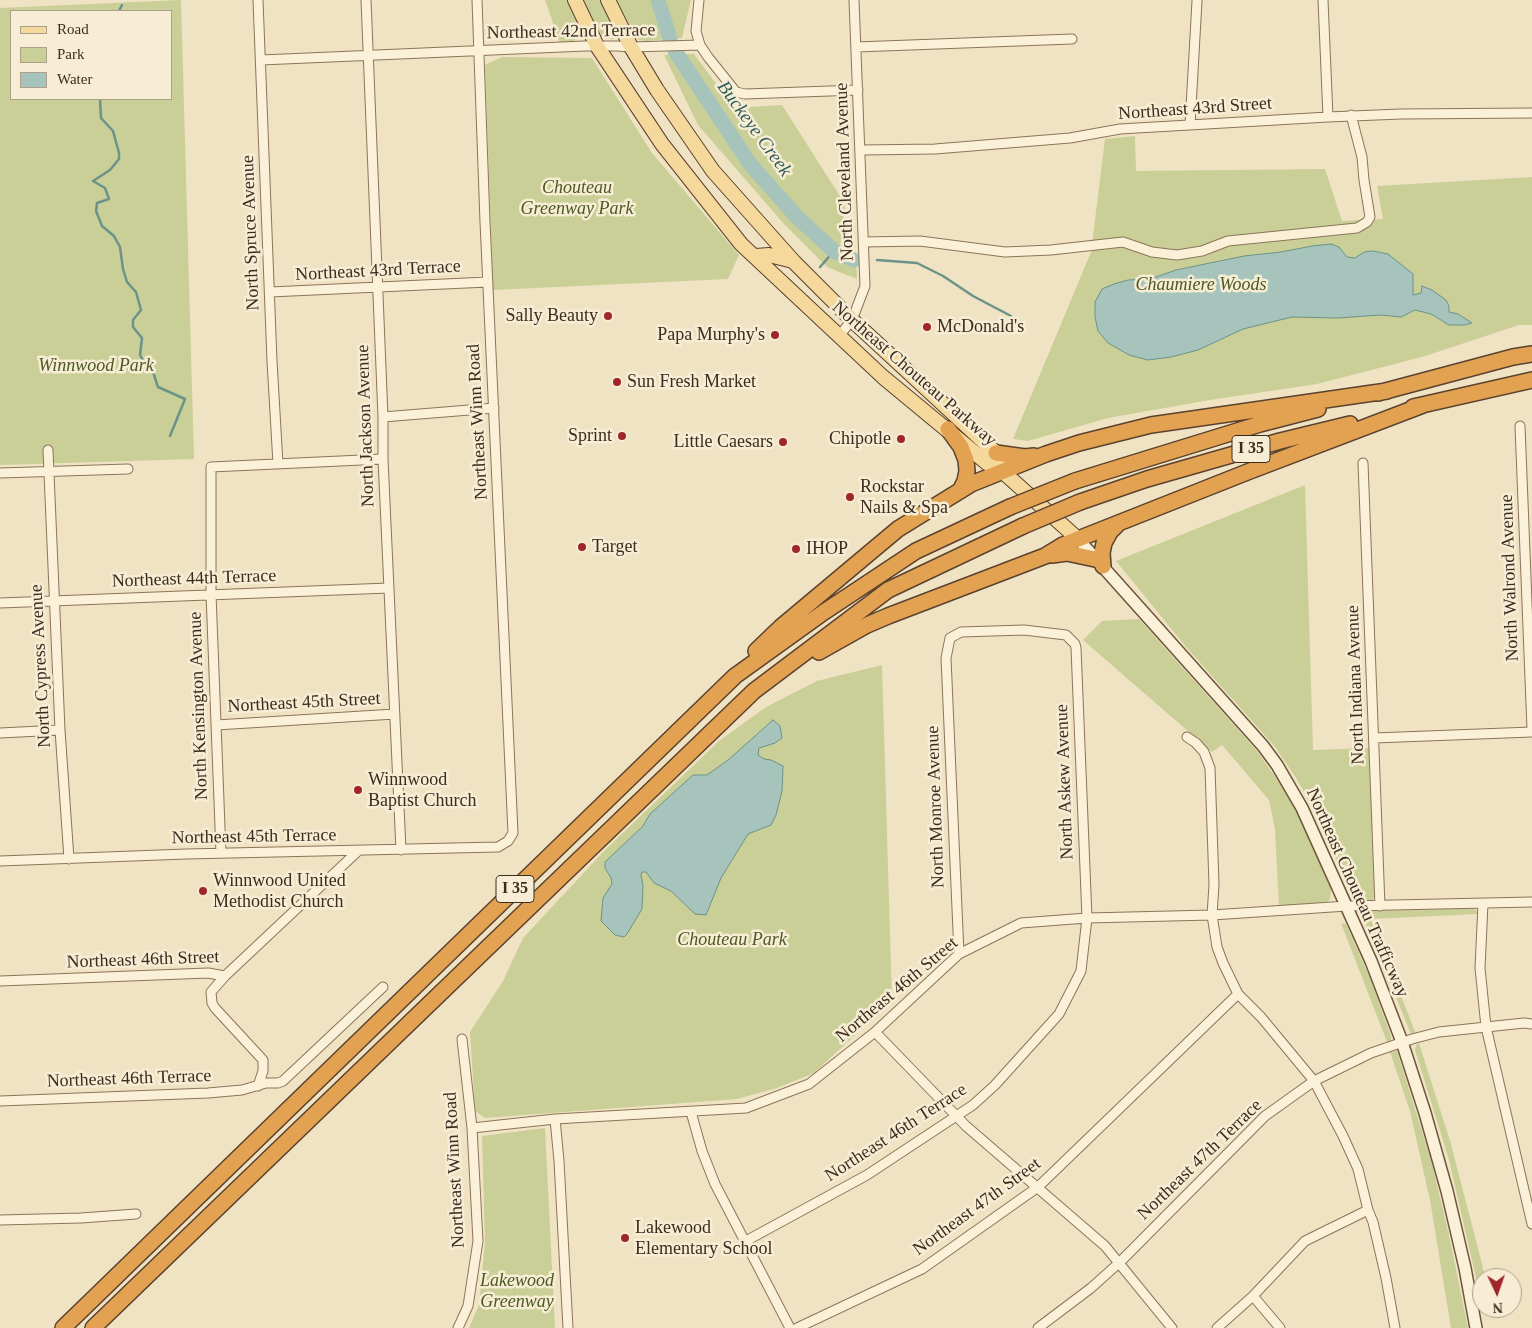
<!DOCTYPE html>
<style>
body{margin:0}
#map{position:relative;width:1532px;height:1328px;overflow:hidden;background:#f0e3c4;font-family:Georgia,serif}
canvas{display:block}
.legend{position:absolute;left:10px;top:10px;width:162px;height:90px;box-sizing:border-box;background:#f7edd5;border:1px solid #aca08c;margin:0;padding:6px 9px;list-style:none;font-size:15px;color:#3c2c1e}
.legend li{display:flex;align-items:center;gap:10px;height:25px}
.legend b{width:25px;border:1px solid #aca08c}
.north{position:absolute;left:1472px;top:1268px;width:50px;height:50px;box-sizing:border-box;background:#f7edd5;border:1px solid #aca08c;border-radius:50%;rotate:177deg;font-size:14px;font-weight:700;line-height:20px;text-align:center;color:#3c2c1e}
.north::after{content:'';display:block;margin:auto;width:18px;height:22px;background:#9f2629;clip-path:polygon(50% 0,100% 100%,50% 72%,0 100%)}
</style>
<div id="map">
<canvas width="1532" height="1328"></canvas>
<ul class="legend">
<li><b style="height:6px;background:#f5d89b"></b>Road</li>
<li><b style="height:14px;background:#cacf97"></b>Park</li>
<li><b style="height:14px;background:#a6c4bb"></b>Water</li>
</ul>
<div class="north">N</div>
</div>
<script>
const ctx = document.querySelector('canvas').getContext('2d');
ctx.lineJoin = 'round';
function paint(path, color) {
  ctx.fillStyle = color;
  ctx.fill(path, 'evenodd');
}
function shape(rows) {
  const path = new Path2D();
  for (const r of rows) {
    path.moveTo(r[0], r[1]);
    for (let i = 2; i < r.length; i += 2) path.lineTo(r[i], r[i + 1]);
  }
  return path;
}
function strokePath(path, color, width, dash) {
  ctx.strokeStyle = color;
  ctx.lineWidth = width;
  ctx.lineCap = dash ? 'butt' : 'round';
  ctx.setLineDash(dash || []);
  ctx.stroke(path);
}
function label(font, color, halo, rows, align = 'center') {
  ctx.font = font + ' Georgia,serif';
  ctx.lineWidth = 5;
  ctx.setLineDash([]);
  ctx.textBaseline = 'middle';
  ctx.strokeStyle = halo;
  ctx.fillStyle = color;
  for (const [text, x, y, turn = 0] of rows) {
    ctx.save();
    ctx.translate(x, y);
    ctx.rotate((+turn || 0) * Math.PI / 180);
    ctx.textAlign = isNaN(turn) ? turn : align;
    if (halo) ctx.strokeText(text, 0, 0);
    ctx.fillText(text, 0, 0);
    ctx.restore();
  }
}
const green = shape([
 [181,0,194,459,0,465,0,8],
 [11,11,171,11,171,99,11,99],
 [545,0,567,0,580,26,580,34,574,41,560,43],
 [581,0,602,0,616,31,615,37,613,39,606,39,599,35],
 [616,0,691,0,682,38,645,41,639,40,633,34],
 [694,54,734,108,782,105,845,204,840,248,856,255,857,279,827,267,784,224,698,125,664,55],
 [502,57,592,58,652,153,739,255,728,279,493,290,485,65],
 [1135,136,1136,171,1325,169,1342,221,1383,219,1377,186,1532,177,1532,325,1519,325,1422,357,1317,384,1210,400,1108,418,1028,441,1013,439,1091,252,1105,139],
 [1305,485,1313,750,1371,748,1376,896,1370,903,1358,901,1356,888,1352,886,1351,882,1347,883,1313,808,1296,778,1275,747,1187,648,1116,561],
 [1139,619,1257,751,1279,782,1292,803,1306,831,1331,889,1330,899,1327,902,1322,904,1279,907,1275,829,1269,800,1222,745,1212,752,1083,640,1102,621],
 [882,665,892,1001,814,1073,777,1088,737,1099,485,1118,475,1111,470,1032,503,981,523,938,605,850,719,741,766,707,817,681],
 [1473,908,1477,911,1478,914,1371,919,1416,1034,1411,1034,1364,920,1367,918,1365,913,1373,911],
 [1341,923,1346,924,1370,978,1391,1036,1391,1041,1387,1042],
 [1419,1043,1451,1144,1482,1264,1485,1278,1482,1278,1482,1304,1449,1160,1415,1050,1416,1045],
 [1397,1051,1431,1160,1449,1235,1468,1328,1451,1328,1430,1200,1410,1111,1390,1052],
 [545,1128,555,1328,469,1328,479,1305,485,1243,482,1136]
]);
const water = shape([
 [1331,244,1339,247,1347,257,1355,258,1364,252,1373,251,1388,254,1413,274,1413,295,1421,293,1422,286,1432,290,1446,300,1449,306,1449,312,1458,314,1472,323,1465,325,1449,325,1431,314,1415,310,1401,317,1380,315,1338,318,1292,317,1243,329,1198,350,1171,357,1148,360,1129,355,1108,343,1098,331,1095,317,1095,302,1102,289,1114,284,1128,280,1150,279,1176,270,1244,256,1281,252,1312,246,1331,244],
 [773,720,780,726,782,738,775,743,759,748,758,755,764,759,771,760,783,766,782,791,776,815,771,825,748,834,721,878,706,915,695,914,671,891,654,883,646,872,642,872,641,875,643,886,642,909,627,934,624,937,615,935,601,921,603,898,612,884,611,878,605,868,605,862,643,826,650,814,693,775,707,775,728,760,773,720]
]);
const stream = shape([
 [119,11,122,5],
 [100,99,101,118,113,131,119,153,119,159,110,170,93,181,105,188,109,199,97,203,96,211,102,226,114,236,120,247,123,269,127,282,136,292,141,310,133,320,133,327,142,338,140,355,145,364,152,369,158,387,185,399,170,436],
 [877,260,917,263,943,276,973,296,1011,316],
 [820,267,834,251]
]);
const river = shape([
 [658,0,670,39],
 [675,51,750,164,797,217,834,251,854,260]
]);
const street = shape([
 [258,0,272,361,278,464],
 [366,0,383,417,383,459,401,850],
 [699,0,696,31,700,45,708,57,736,92,745,94,858,90],
 [1323,0,1328,117],
 [856,47,1072,39],
 [261,60,585,46,617,46,631,47,700,45],
 [1190,125,1197,1],
 [861,150,935,149,1070,138,1120,129,1328,117,1401,114,1532,113],
 [864,242,920,241,1005,252,1051,250,1123,242,1152,252,1177,255,1202,251,1228,241,1357,228,1367,222,1370,217,1364,180,1362,157,1351,115],
 [270,292,488,282],
 [839,336,852,320,865,286,854,0],
 [383,417,494,408],
 [1520,426,1532,729],
 [48,450,60,730,69,859],
 [1363,463,1380,906],
 [0,473,128,469],
 [0,603,389,588],
 [216,725,395,714],
 [0,733,60,730],
 [1187,737,1196,743,1204,752,1210,768,1214,885,1212,915,1217,947,1223,963,1238,994,1261,1017,1314,1081,1343,1136,1358,1169,1368,1210,1373,1222,1386,1278,1395,1328],
 [1374,738,1532,732],
 [221,853,211,594,211,467,383,459],
 [0,861,186,854,498,847,508,841,513,833,485,222,477,0],
 [1483,904,1480,968,1486,1027,1532,1224],
 [0,981,208,973,225,976],
 [875,1032,966,1126,1105,1246,1172,1328],
 [258,1086,263,1071,263,1060,215,1008,212,1003,211,992,225,976,358,851],
 [0,1101,208,1093,242,1090,266,1083,278,1083,283,1081,383,987],
 [691,1112,702,1151,715,1184,790,1328],
 [555,1119,559,1161,568,1328],
 [472,1128,555,1119,746,1108,809,1084,875,1032,959,954,1021,923,1087,918,1212,915,1347,906,1532,902],
 [0,1220,81,1218,136,1214],
 [744,1242,867,1175,973,1105,995,1085,1059,1014,1081,971,1087,918,1076,648,1075,644,1066,635,1024,630,961,632,950,638,946,658,959,954],
 [1253,1296,1280,1328],
 [458,1328,468,1306,478,1241,472,1128,462,1039],
 [797,1328,922,1269,1038,1187,1238,994],
 [1038,1328,1091,1288,1120,1262,1265,1116,1314,1081,1371,1053,1412,1039,1439,1032,1524,1023,1532,1024],
 [1217,1328,1253,1296,1305,1241,1368,1210]
]);
const secondary = shape([
 [1078,539,1263,746,1277,765,1302,808,1371,961,1402,1042,1425,1113,1447,1191,1465,1268,1476,1328]
]);
const primary = shape([
 [575,0,597,46,662,144,741,244,883,377,987,463,1002,471,1078,539],
 [608,0,631,47,657,90,713,171,794,262,852,320,996,453,999,463],
 [756,256,769,255,793,261]
]);
const highway = shape([
 [1378,393,1513,357,1532,354],
 [1413,407,1532,380],
 [948,429,961,447,966,460,967,471,965,481,960,491],
 [996,453,1025,457,1034,456],
 [1075,481,1260,424,1318,409],
 [1080,502,1147,479,1280,441,1350,424],
 [1052,555,1067,553,1095,559],
 [1103,566,1102,553,1104,543,1110,532,1117,525],
 [756,651,781,627,898,529,971,484,1046,454,1079,443,1151,425,1387,391],
 [819,652,867,625,888,616,1045,556,1063,545,1250,471,1423,405],
 [63,1328,735,676,824,612,916,551,1010,507],
 [93,1328,754,691,888,590,1023,526]
]);
const highwayBridge = shape([
 [1010,507,1075,481],
 [1023,526,1080,502]
]);
const markers = [
 [608,316,5,"#9f2629"],
 [927,327,5,"#9f2629"],
 [775,335,5,"#9f2629"],
 [617,382,5,"#9f2629"],
 [622,436,5,"#9f2629"],
 [901,439,5,"#9f2629"],
 [783,442,5,"#9f2629"],
 [850,497,5,"#9f2629"],
 [582,547,5,"#9f2629"],
 [796,549,5,"#9f2629"],
 [358,790,5,"#9f2629"],
 [203,891,5,"#9f2629"],
 [625,1238,5,"#9f2629"]
];
const shields = [
 [1251,449,38],
 [515,889,38]
];
const shieldNames = [
 ["I 35",1251,449],
 ["I 35",515,889]
];
const streetNames = [
 ["Northeast 42nd Terrace",571,32,-1],
 ["Northeast 43rd Street",1195,109,-4],
 ["North Cleveland Avenue",845,172,-92],
 ["North Spruce Avenue",251,233,-92],
 ["Northeast 43rd Terrace",378,271,-3],
 ["Northeast Chouteau Parkway",914,374,41],
 ["Northeast Winn Road",478,422,-93],
 ["North Jackson Avenue",366,426,-92],
 ["North Walrond Avenue",1510,578,-92],
 ["Northeast 44th Terrace",194,579,-2],
 ["North Cypress Avenue",41,666,-93],
 ["North Indiana Avenue",1356,685,-92],
 ["Northeast 45th Street",304,703,-3],
 ["North Kensington Avenue",199,706,-92],
 ["North Askew Avenue",1065,782,-92],
 ["North Monroe Avenue",936,807,-92],
 ["Northeast 45th Terrace",254,837,-1],
 ["Northeast Chouteau Trafficway",1357,893,66],
 ["Northeast 46th Street",143,960,-2],
 ["Northeast 46th Street",897,990,-40],
 ["Northeast 46th Terrace",129,1079,-2],
 ["Northeast 46th Terrace",896,1133,-33],
 ["Northeast 47th Terrace",1200,1160,-44],
 ["Northeast Winn Road",455,1170,-93],
 ["Northeast 47th Street",977,1207,-36]
];
const parkNames = [
 ["Chouteau",577,188],
 ["Greenway Park",577,209],
 ["Chaumiere Woods",1201,285],
 ["Winnwood Park",96,366],
 ["Chouteau Park",732,940],
 ["Lakewood",517,1281],
 ["Greenway",517,1302]
];
const poiNames = [
 ["Sally Beauty",598,316,"right"],
 ["McDonald's",937,327],
 ["Papa Murphy's",765,335,"right"],
 ["Sun Fresh Market",627,382],
 ["Sprint",612,436,"right"],
 ["Chipotle",891,439,"right"],
 ["Little Caesars",773,442,"right"],
 ["Rockstar",860,487],
 ["Nails & Spa",860,508],
 ["Target",592,547],
 ["IHOP",806,549],
 ["Winnwood",368,780],
 ["Baptist Church",368,801],
 ["Winnwood United",213,881],
 ["Methodist Church",213,902],
 ["Lakewood",635,1228],
 ["Elementary School",635,1249]
];
const waterNames = [
 ["Buckeye Creek",754,129,54]
];
paint(green, '#cacf97');
paint(water, '#a6c4bb');
strokePath(water, '#6c9389', 1);
strokePath(stream, '#6c9389', 2.5);
strokePath(river, '#a6c4bb', 15);
strokePath(street, '#8c7459', 11);
strokePath(secondary, '#6e553d', 14);
strokePath(primary, '#5a422e', 16);
strokePath(highway, '#5a422e', 18);
strokePath(street, '#fbf0d8', 9);
strokePath(secondary, '#fbf0d8', 11);
strokePath(primary, '#f5d89b', 14);
strokePath(highway, '#e3a152', 15);
strokePath(highwayBridge, '#5a422e', 18, []);
strokePath(highwayBridge, '#e3a152', 15);
for (const [x, y, r, color] of markers) {
  const dot = new Path2D();
  dot.arc(x, y, r, 0, 2 * Math.PI);
  ctx.fillStyle = color;
  ctx.fill(dot);
  strokePath(dot, '#f7edd5', 2);
}
for (const [x, y, w] of shields) {
  const box = new Path2D();
  box.roundRect(x - w / 2, y - 13.5, w, 27, 4);
  ctx.fillStyle = '#f7edd5';
  ctx.fill(box);
  strokePath(box, '#3c2c1e', 1);
}
label('bold 16px', '#3c2c1e', null, shieldNames);
label('18px', '#3c2c1e', '#f7edd5', streetNames);
label('italic 18px', '#4c5924', '#f7edd5', parkNames);
label('18px', '#3c2c1e', '#f7edd5', poiNames, 'left');
label('italic 19px', '#2d5c59', '#f7edd5', waterNames);
</script>
